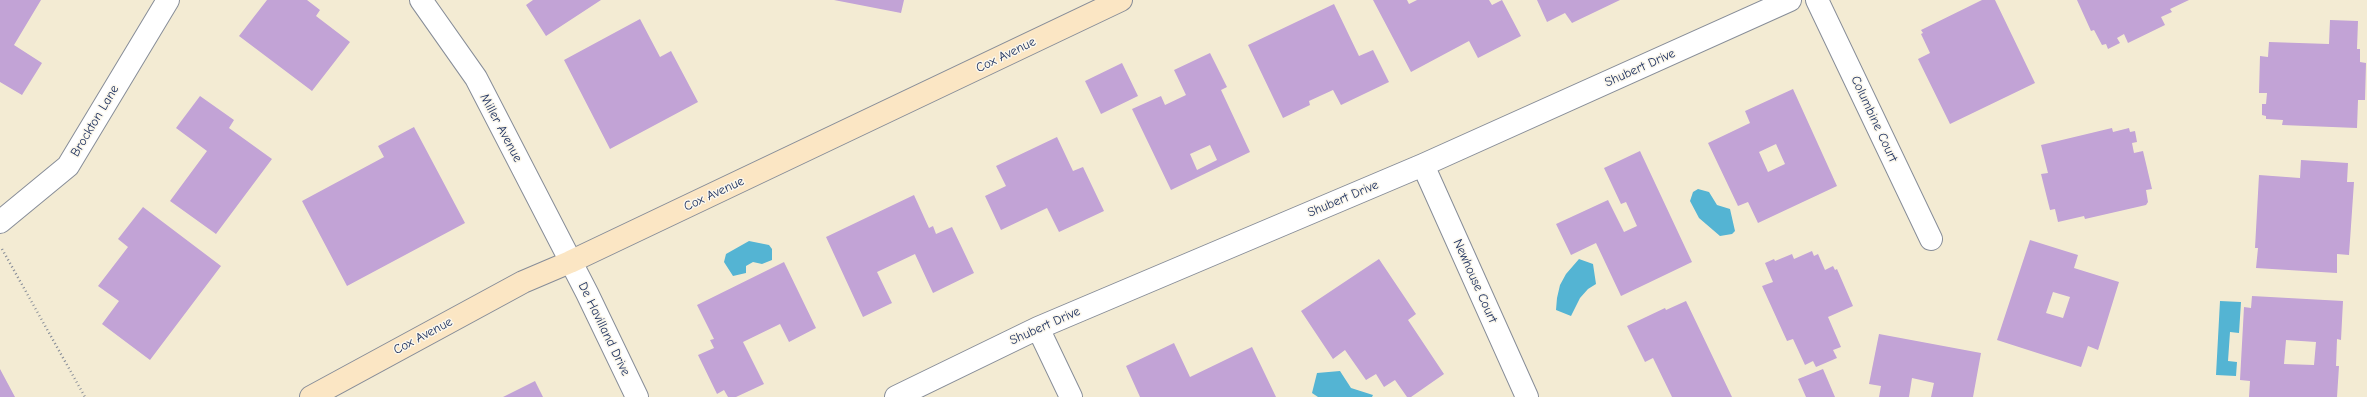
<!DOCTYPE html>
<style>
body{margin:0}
canvas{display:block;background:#f3ebd3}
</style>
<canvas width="2367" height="397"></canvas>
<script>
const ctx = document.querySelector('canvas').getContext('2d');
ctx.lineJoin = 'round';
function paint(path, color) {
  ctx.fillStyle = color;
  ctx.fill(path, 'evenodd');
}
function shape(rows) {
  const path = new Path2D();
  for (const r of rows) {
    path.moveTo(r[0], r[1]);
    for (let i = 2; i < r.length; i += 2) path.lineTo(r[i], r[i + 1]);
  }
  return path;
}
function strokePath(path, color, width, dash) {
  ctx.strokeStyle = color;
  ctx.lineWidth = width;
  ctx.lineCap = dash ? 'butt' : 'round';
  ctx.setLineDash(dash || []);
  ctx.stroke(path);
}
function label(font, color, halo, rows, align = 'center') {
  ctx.font = font + ' "Comic Neue",sans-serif';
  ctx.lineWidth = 3;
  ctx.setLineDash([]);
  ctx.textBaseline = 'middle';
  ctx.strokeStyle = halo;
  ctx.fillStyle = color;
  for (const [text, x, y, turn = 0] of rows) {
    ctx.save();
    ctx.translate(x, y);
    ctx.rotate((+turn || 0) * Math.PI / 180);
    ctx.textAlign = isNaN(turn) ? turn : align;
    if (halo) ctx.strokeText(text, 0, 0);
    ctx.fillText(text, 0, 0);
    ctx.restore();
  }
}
const water = shape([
 [1698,189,1709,192,1717,205,1730,209,1735,231,1732,234,1720,236,1699,218,1690,201,1693,192],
 [749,241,769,245,772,249,772,260,762,264,753,262,746,266,746,273,733,276,724,262,726,254],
 [1579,259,1593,264,1596,284,1588,289,1580,298,1571,316,1556,310,1557,298,1560,285,1566,274],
 [2220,301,2241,302,2239,333,2230,332,2228,361,2237,362,2236,376,2216,375],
 [1340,371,1351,388,1373,395,1372,397,1318,397,1312,393,1317,373]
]);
const building = shape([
 [0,0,41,0,14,45,42,63,22,95,0,82],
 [267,0,307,0,320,10,316,16,350,42,312,91,239,36],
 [533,0,601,0,546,36,526,5],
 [834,0,904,0,901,13],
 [1373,0,1407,0,1409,4,1417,0,1489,0,1492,5,1502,0,1521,36,1478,58,1469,41,1411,72],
 [1537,0,1620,0,1572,23,1565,13,1547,22],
 [1982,0,1995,0,2035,83,1950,124,1918,59,1930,53,1921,34,1923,33,1921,30],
 [2077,0,2189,0,2170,9,2172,12,2161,17,2165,25,2128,43,2124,34,2117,38,2120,43,2108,49,2106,44,2102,45,2094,30,2091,31],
 [1334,4,1359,56,1373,50,1389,82,1341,105,1333,90,1309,101,1310,105,1283,118,1248,45],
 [640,19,660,57,671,51,698,102,610,149,564,60],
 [2330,20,2358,21,2357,49,2360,49,2360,62,2366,63,2365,100,2358,100,2357,128,2282,125,2283,120,2266,119,2266,116,2262,115,2262,104,2266,104,2267,93,2259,93,2260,56,2268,57,2269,42,2329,44],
 [1210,53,1227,87,1221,90,1250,152,1171,190,1132,109,1161,96,1165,105,1186,95,1174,70],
 [1210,145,1217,160,1197,170,1190,154],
 [1122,63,1138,96,1101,114,1085,81],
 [1793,89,1837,186,1758,223,1748,202,1738,206,1708,143,1750,123,1745,111],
 [1776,144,1785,164,1768,172,1759,152],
 [200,96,234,120,229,128,272,159,216,234,170,201,207,151,176,128],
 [414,127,465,223,347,286,302,201,384,157,378,146],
 [2112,128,2113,132,2129,128,2130,132,2135,131,2137,142,2132,143,2134,153,2143,151,2152,189,2146,190,2148,202,2146,205,2085,219,2084,216,2058,222,2055,209,2050,210,2041,174,2048,173,2041,145],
 [1057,137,1073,171,1083,167,1104,211,1059,232,1047,208,1001,230,985,196,1006,186,996,166],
 [1640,151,1692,262,1621,296,1596,243,1571,255,1556,224,1608,200,1624,232,1637,226,1626,202,1621,204,1604,168],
 [2301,160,2348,163,2347,182,2354,182,2349,255,2337,254,2337,273,2256,268,2258,248,2255,248,2259,175,2300,178],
 [914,195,929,228,933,226,936,234,952,227,974,273,933,293,915,254,877,272,892,303,863,317,826,237],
 [143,207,221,266,150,360,102,324,119,301,98,286,128,247,118,239],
 [2030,240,2078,255,2074,268,2119,282,2098,350,2088,346,2081,367,1997,340],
 [2053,292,2070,297,2063,318,2046,313],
 [1812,251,1814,256,1818,254,1825,270,1833,266,1835,270,1837,269,1853,306,1828,317,1841,347,1833,350,1837,358,1816,367,1813,361,1805,365,1793,339,1787,341,1762,286,1773,282,1765,263,1774,259,1775,261,1792,254,1794,259],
 [1379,259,1416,314,1408,320,1444,374,1411,397,1407,397,1395,380,1384,387,1376,374,1366,380,1345,350,1333,359,1301,311],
 [784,262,816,328,789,342,780,324,743,342,764,384,736,397,728,397,724,390,717,394,698,355,714,348,710,340,714,339,697,305],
 [2252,296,2343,301,2341,340,2337,339,2336,366,2339,366,2337,397,2249,397,2250,381,2240,380,2244,307,2251,308],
 [2286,340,2316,342,2314,365,2284,364],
 [1686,301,1732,397,1672,397,1653,358,1645,362,1627,326,1665,308,1666,310],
 [1879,334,1981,353,1973,397,1931,397,1934,383,1912,378,1909,397,1879,397,1881,386,1869,384],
 [1174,343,1190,377,1252,347,1276,397,1140,397,1126,366],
 [0,369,15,397,0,397],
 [1823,369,1835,397,1806,397,1798,379],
 [535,381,543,397,503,397]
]);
const path = shape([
 [2,249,85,397]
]);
const street = shape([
 [421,0,476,78,587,293,637,397],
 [1817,0,1931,239],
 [1423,165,1527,397],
 [0,222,68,166,168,0],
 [1038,328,1071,397],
 [896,397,1038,328,1423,165,1790,0]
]);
const secondary = shape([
 [311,397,523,282,570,262,1121,0]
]);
const streetNames = [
 ["Cox Avenue",1006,55,-26],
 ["Shubert Drive",1640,68,-24],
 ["Columbine Court",1874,119,65],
 ["Brockton Lane",95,121,-59],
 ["Miller Avenue",501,128,62],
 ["Cox Avenue",714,194,-25],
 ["Shubert Drive",1343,199,-23],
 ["Newhouse Court",1475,281,66],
 ["Shubert Drive",1045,326,-24],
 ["De Havilland Drive",604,329,64],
 ["Cox Avenue",423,336,-28]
];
paint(water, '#54b4d3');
paint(building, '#c2a3d6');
strokePath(street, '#878d98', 24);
strokePath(secondary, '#878d98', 24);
strokePath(path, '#878d98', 2.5, [1, 3]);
strokePath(street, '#fff', 22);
strokePath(secondary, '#fbe6c4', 22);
label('13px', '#1b2f5e', '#fbf7ec', streetNames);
</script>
